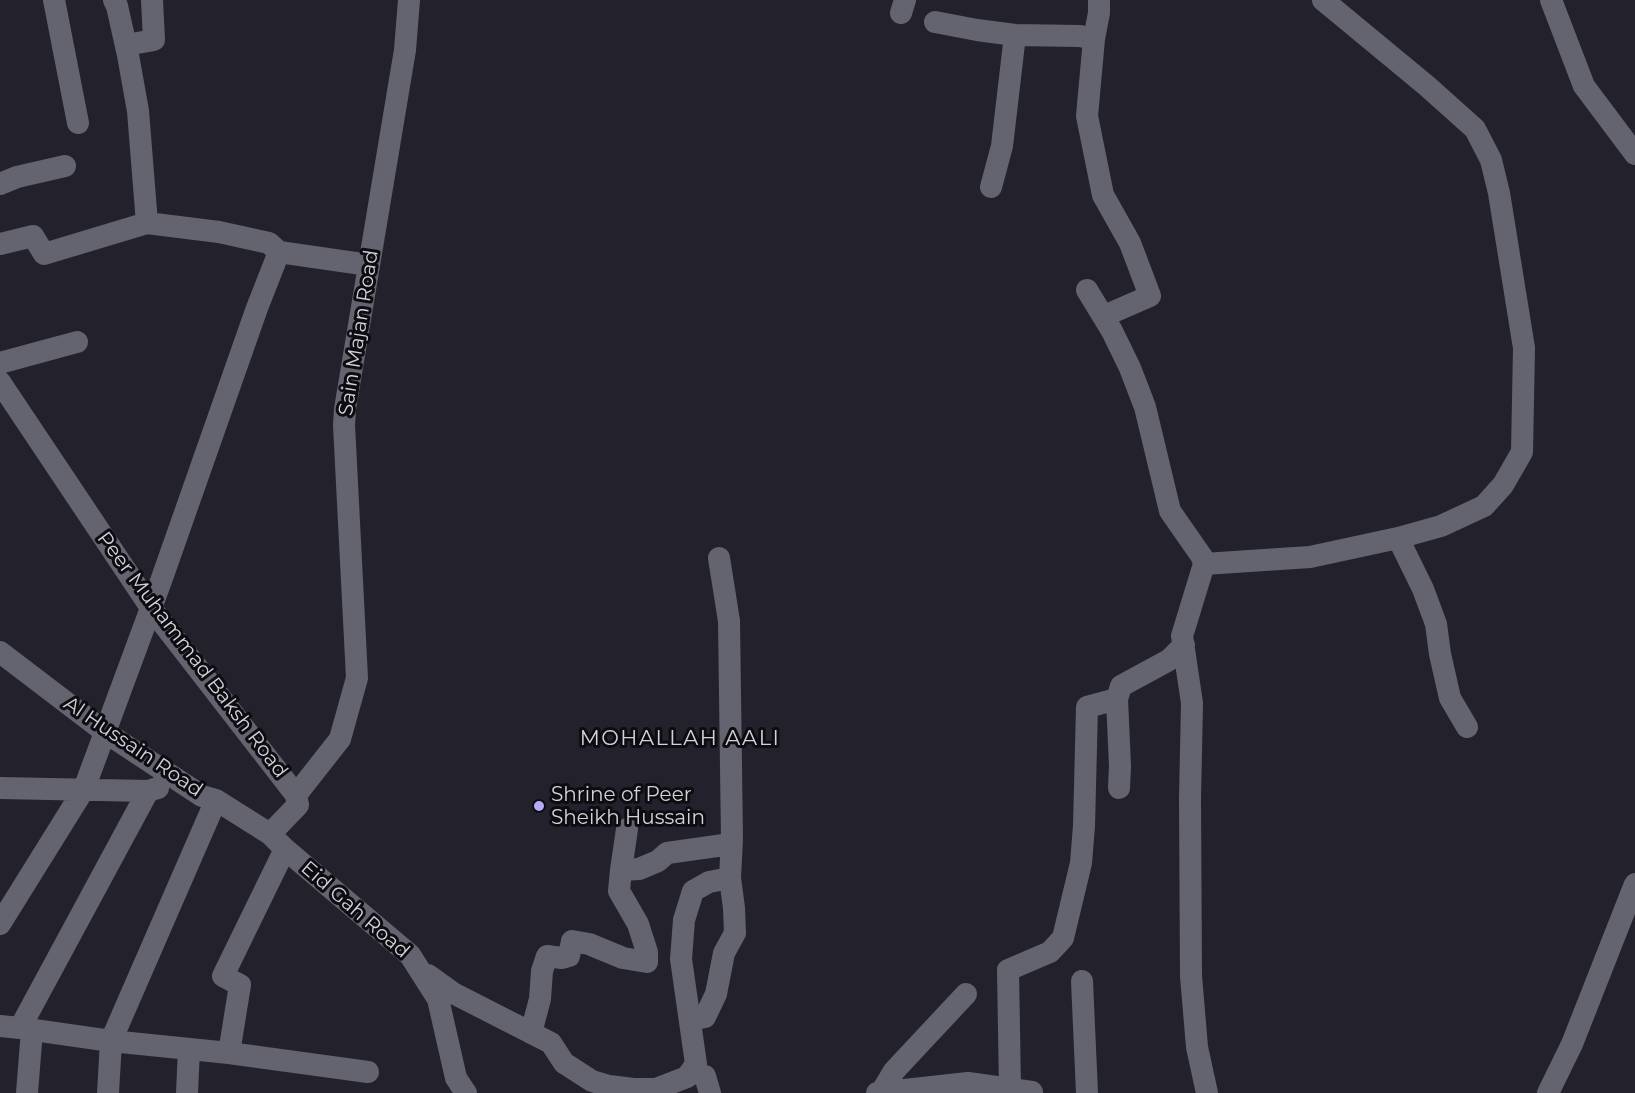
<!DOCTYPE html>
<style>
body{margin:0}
canvas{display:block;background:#23222c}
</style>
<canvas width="1635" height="1093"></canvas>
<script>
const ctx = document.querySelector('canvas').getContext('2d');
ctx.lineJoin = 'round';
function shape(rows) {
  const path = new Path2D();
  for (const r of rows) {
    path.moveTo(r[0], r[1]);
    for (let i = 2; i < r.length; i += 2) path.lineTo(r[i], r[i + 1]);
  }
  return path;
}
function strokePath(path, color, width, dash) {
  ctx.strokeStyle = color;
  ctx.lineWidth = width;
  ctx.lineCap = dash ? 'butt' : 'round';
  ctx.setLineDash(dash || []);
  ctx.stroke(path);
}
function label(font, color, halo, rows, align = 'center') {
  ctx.font = font + ' Montserrat,sans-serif';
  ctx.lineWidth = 6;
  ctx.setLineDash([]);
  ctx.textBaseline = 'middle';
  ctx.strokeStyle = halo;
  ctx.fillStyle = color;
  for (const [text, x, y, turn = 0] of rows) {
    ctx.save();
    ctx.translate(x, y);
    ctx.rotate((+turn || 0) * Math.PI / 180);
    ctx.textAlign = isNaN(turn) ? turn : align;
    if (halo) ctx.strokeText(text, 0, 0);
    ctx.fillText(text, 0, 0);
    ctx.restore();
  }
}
const minor = shape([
 [54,0,78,123],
 [114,0,117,6,128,55,138,111,147,223,219,232,269,243,279,252,369,265],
 [1099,0,1099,13,1094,39,1087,116,1103,195,1130,243,1150,296,1104,316],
 [1551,0,1584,86,1635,154],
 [901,13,905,0],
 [935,22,977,30,1015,35,1080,36,1094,39],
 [126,45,154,40,152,0],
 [0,184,17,177,65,166],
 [991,187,1002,146,1015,35],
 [0,244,33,236,44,254,147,223],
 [1087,290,1112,331,1130,368,1145,407,1170,511,1202,557,1204,564,1182,636,1192,703,1190,798,1191,976,1197,1047,1207,1093],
 [0,363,77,342],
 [0,382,151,608,296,795,298,805,270,834],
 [1398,538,1423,589,1436,624,1440,654,1450,698,1467,727],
 [1204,564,1310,557,1398,538,1441,526,1484,506,1503,485,1522,452,1524,348,1499,193,1491,160,1475,129,1427,86,1323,0],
 [0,652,105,732,202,796,216,800,270,834,285,849,410,955,438,999,456,1078,466,1093],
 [1117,699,1120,766,1119,788],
 [0,788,148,791,158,788],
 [296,795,340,739,357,678,344,425,345,409,405,50,409,0],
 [627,829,621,870,639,869,658,861,667,853,731,844],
 [0,924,84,789,161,581,257,308,279,252],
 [428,975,453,993,551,1043,564,1063,592,1081,609,1086,633,1089,656,1089,687,1077,696,1064,681,959,684,920,693,891,709,882,730,878],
 [1082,981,1087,1093],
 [690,1020,705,1017,716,994,724,953,735,933,734,908,730,878,732,839,729,621,719,558],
 [0,1026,20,1028,111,1041,229,1053,368,1072],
 [20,1028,148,791],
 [531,1033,540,999,542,971,547,956,562,958,569,956,572,941,589,944,623,958,647,962,647,952,638,924,619,891,621,870],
 [229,1053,240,985,223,976,285,849],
 [691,1072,705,1076,710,1093],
 [1010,1089,1008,970,1050,952,1063,938,1081,863,1084,826,1087,707,1117,699,1121,686,1169,660,1184,645],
 [882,1091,894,1071,966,994],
 [27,1093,32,1030],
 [108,1093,111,1041,216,800],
 [187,1093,189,1049],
 [877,1093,968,1083,1032,1092],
 [1548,1093,1572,1044,1635,884]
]);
const markers = [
 [539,806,6,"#b3adf9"]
];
const streetNames = [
 ["Sain Majan Road",359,333,-81],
 ["Peer Muhammad Baksh Road",192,655,53],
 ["Al Hussain Road",133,747,34],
 ["Eid Gah Road",355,910,41]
];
const poiNames = [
 ["Shrine of Peer",551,795],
 ["Sheikh Hussain",551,818]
];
const neighbourhoodNames = [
 ["MOHALLAH AALI",680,739]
];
strokePath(minor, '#646470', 22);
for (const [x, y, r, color] of markers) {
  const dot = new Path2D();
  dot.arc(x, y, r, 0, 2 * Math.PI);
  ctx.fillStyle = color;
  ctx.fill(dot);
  strokePath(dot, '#0c0c11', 2);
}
label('20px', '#d2d2d9', '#0c0c11', streetNames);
label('20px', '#d2d2d9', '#0c0c11', poiNames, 'left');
ctx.letterSpacing = '1.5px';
label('21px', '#d2d2d9', '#0c0c11', neighbourhoodNames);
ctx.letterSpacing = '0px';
</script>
